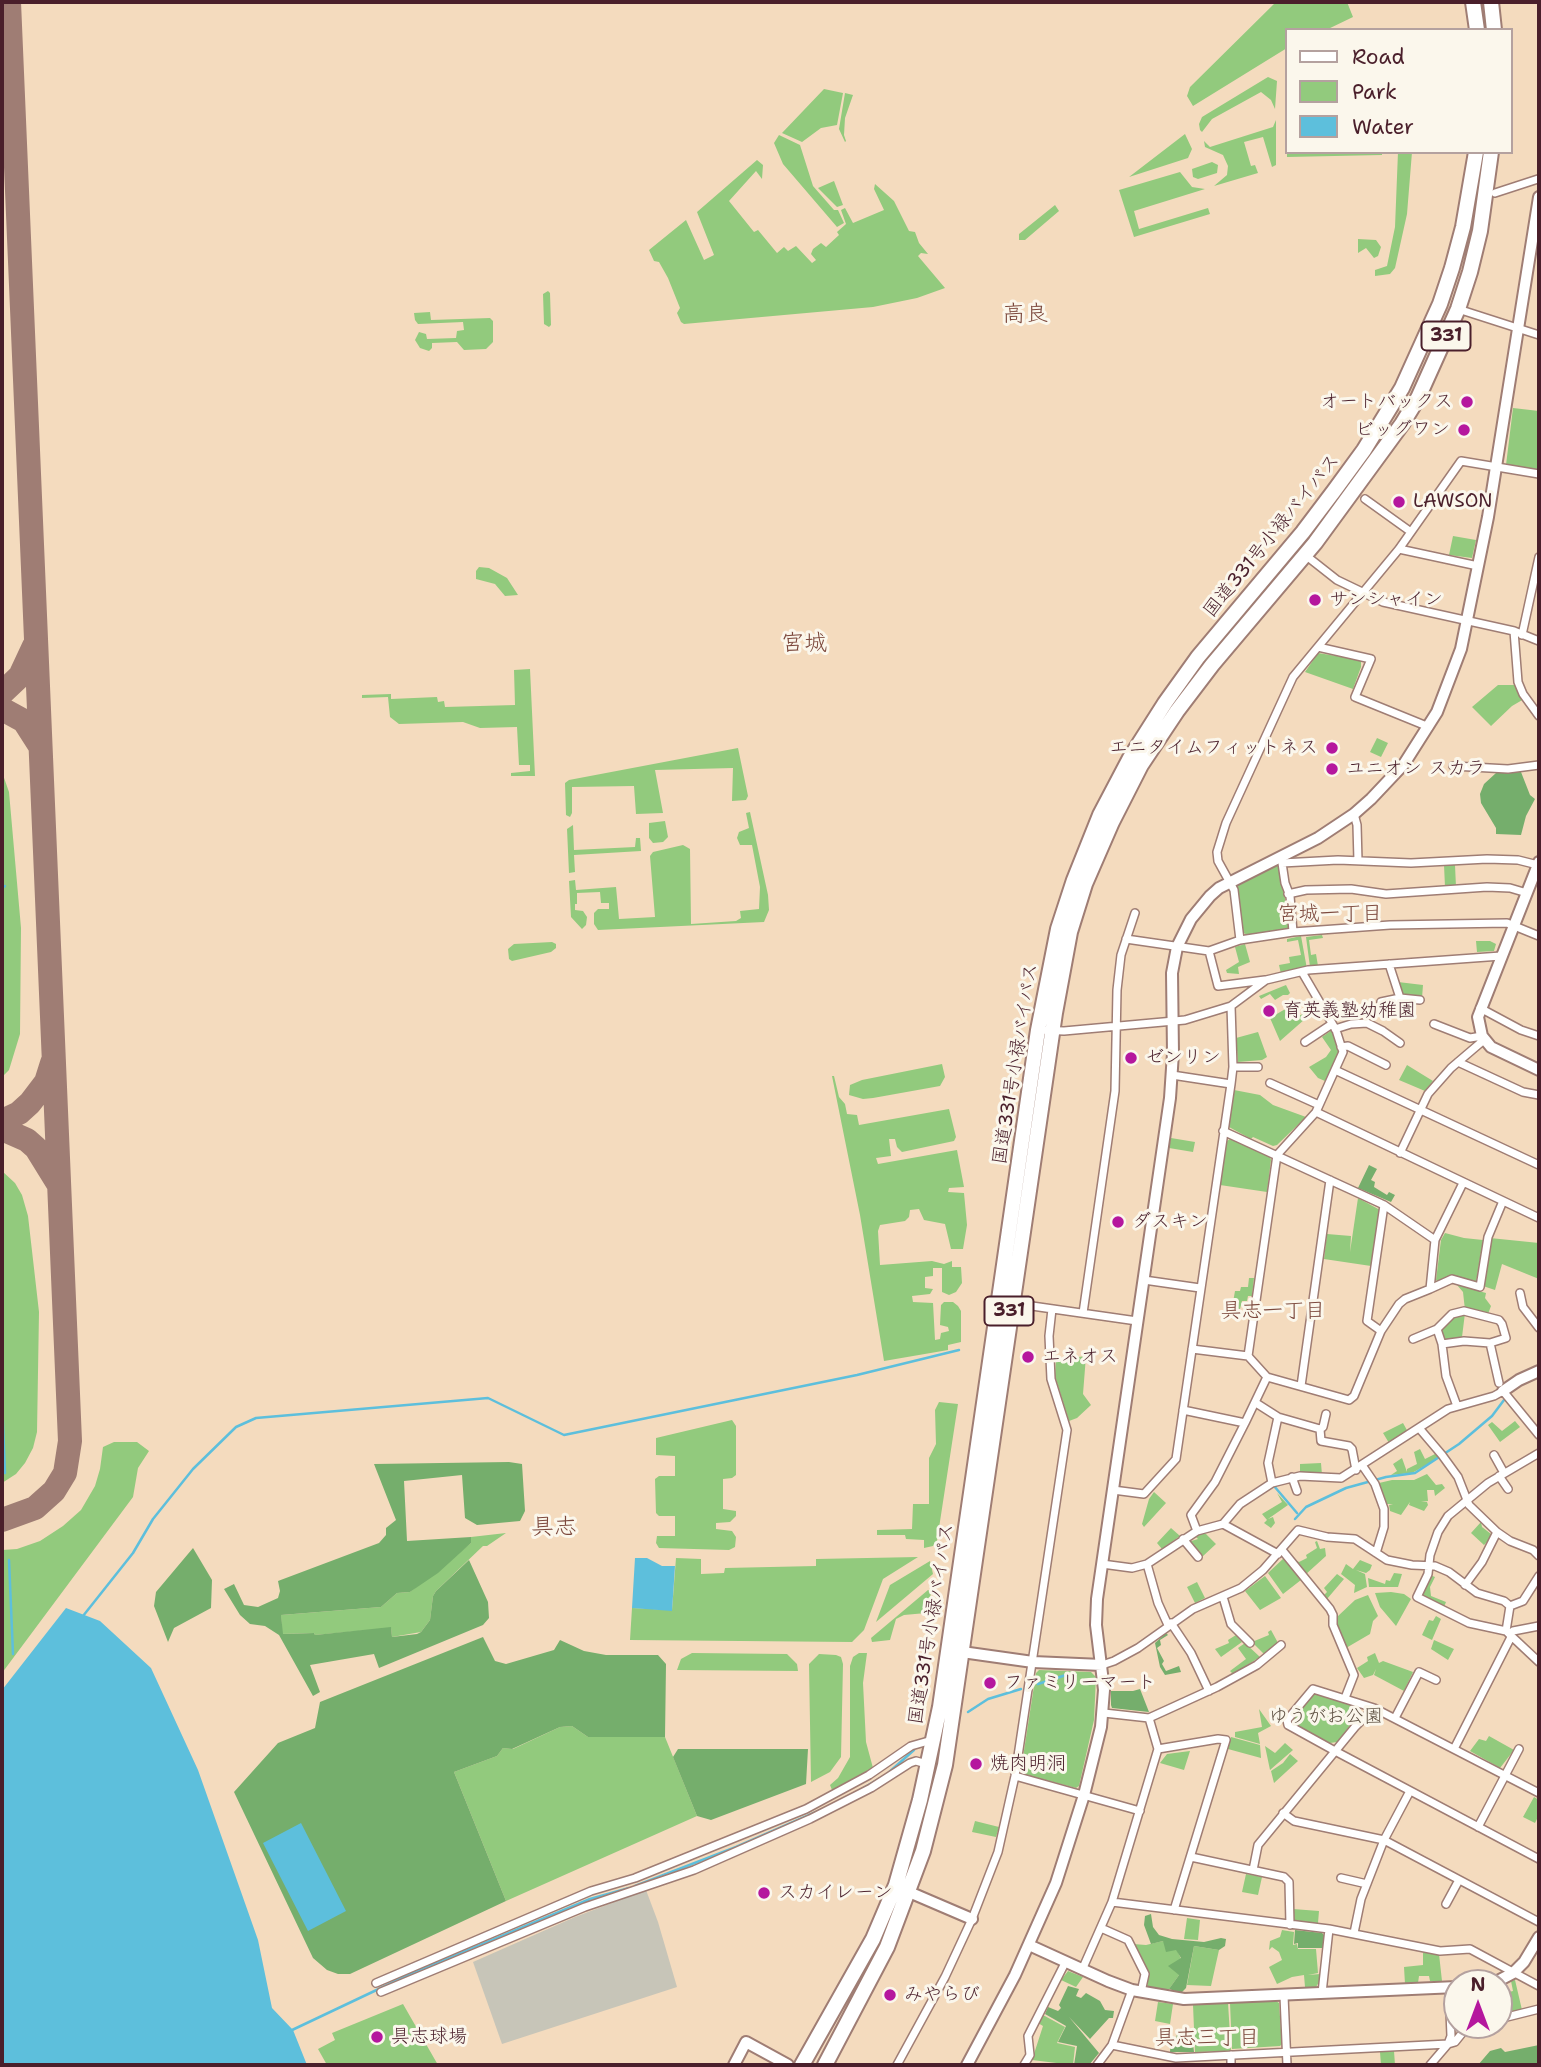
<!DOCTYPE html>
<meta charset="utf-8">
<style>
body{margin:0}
#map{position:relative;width:1541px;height:2067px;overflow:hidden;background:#f4dbbe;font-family:"Shantell Sans",sans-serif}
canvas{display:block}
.frame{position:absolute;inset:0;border:4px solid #4a1f2b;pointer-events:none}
.legend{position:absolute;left:1285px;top:28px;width:228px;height:126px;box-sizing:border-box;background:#fbf7ec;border:2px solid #b4a19f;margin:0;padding:9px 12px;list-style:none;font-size:21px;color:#4a1f2b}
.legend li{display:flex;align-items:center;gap:14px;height:35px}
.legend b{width:35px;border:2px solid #b4a19f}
.north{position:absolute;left:1443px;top:1969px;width:70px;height:70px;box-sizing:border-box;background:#fbf7ec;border:2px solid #b4a19f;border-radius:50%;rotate:0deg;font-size:19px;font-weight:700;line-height:28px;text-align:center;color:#4a1f2b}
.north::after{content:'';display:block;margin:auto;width:24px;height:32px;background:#b5179e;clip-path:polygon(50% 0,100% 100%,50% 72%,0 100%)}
</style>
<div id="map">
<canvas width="1541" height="2067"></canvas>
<div class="frame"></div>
<ul class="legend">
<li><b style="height:9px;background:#fff"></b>Road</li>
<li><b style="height:19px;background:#92ca7d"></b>Park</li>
<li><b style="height:19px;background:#5dbfdc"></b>Water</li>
</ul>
<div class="north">N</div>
</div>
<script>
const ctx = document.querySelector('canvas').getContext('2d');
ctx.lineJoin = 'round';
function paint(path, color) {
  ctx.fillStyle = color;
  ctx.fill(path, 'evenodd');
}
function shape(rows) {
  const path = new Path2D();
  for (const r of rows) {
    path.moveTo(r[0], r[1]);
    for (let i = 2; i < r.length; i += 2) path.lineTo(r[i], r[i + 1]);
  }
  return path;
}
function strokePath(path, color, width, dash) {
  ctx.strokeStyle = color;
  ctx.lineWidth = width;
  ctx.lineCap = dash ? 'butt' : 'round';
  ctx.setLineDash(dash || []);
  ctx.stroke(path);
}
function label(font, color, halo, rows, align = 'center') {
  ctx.font = font + ' "Shantell Sans","Klee One",sans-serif';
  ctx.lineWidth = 6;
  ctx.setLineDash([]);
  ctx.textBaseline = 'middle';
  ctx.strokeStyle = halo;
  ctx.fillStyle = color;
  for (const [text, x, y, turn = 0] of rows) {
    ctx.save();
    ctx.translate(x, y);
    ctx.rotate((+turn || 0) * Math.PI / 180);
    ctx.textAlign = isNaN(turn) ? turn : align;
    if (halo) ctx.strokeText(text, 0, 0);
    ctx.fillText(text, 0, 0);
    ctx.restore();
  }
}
const industrial = shape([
 [646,1890,658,1922,677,1987,502,2044,473,1962,575,1917]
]);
const green = shape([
 [1276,2,1347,2,1353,17,1326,30,1287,30,1287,48,1193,106,1187,96,1190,87],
 [1268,77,1277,81,1275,109,1271,100,1261,92,1212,119,1202,132,1200,130,1199,124,1202,117],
 [824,89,843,93,837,125,821,128,802,142,782,133],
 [845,93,853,95,845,118,844,135,846,141,845,142,839,129],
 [1276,120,1276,165,1272,167,1263,137,1244,142,1251,166,1255,165,1258,173,1214,186,1227,175,1228,166,1223,155,1205,147,1204,141,1210,147,1273,127],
 [1185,134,1192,149,1188,158,1129,177],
 [779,135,800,145,813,186,834,210,838,210,844,223,837,227,783,164,774,143],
 [1287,145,1287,152,1382,152,1382,155,1287,157],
 [1398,152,1412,152,1407,214,1395,268,1390,274,1375,276,1375,270,1387,266,1395,227],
 [757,160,763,165,762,179,756,171,729,201,754,232,758,230,777,253,784,247,788,251,796,246,812,263,816,260,811,254,813,249,821,243,826,247,839,235,837,232,846,224,841,210,845,208,853,223,884,210,874,189,875,184,894,201,909,231,915,232,919,243,928,254,921,253,918,256,945,288,917,298,873,307,684,324,681,322,677,313,680,308,668,278,659,262,654,261,649,250,686,220,704,260,714,255,697,212],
 [1212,162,1218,165,1217,173,1198,179,1193,177,1192,169],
 [1180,172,1192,187,1205,189,1134,211,1139,229,1208,208,1210,214,1134,237,1119,190],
 [834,181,843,205,837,207,818,188],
 [1055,205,1059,211,1025,240,1019,240,1019,234],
 [1358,239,1376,240,1381,247,1378,256,1374,258,1366,248,1358,253],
 [548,291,550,293,551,325,549,327,544,324,543,294],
 [430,312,431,320,490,318,493,321,493,342,486,349,464,350,457,342,432,343,432,348,429,351,420,348,415,340,419,332,426,334,427,339,456,338,457,331,464,330,463,322,418,324,415,320,414,313],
 [1513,408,1539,411,1539,470,1506,465],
 [1453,536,1476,540,1472,558,1449,555],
 [479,567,489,568,507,578,518,595,505,596,495,584,476,579,476,571],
 [1318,653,1361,660,1361,667,1353,689,1305,672],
 [530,669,535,776,511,776,511,773,530,771,530,765,519,765,517,727,480,728,463,722,399,724,390,717,388,697,362,698,362,695,391,694,391,699,437,697,438,702,444,701,445,707,515,705,514,670],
 [1498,685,1516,685,1524,699,1512,706,1491,726,1472,707],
 [1377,738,1388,743,1381,757,1370,752],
 [738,748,748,796,746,800,732,801,733,768,655,770,663,813,636,814,634,786,572,787,572,813,570,817,566,815,565,783,569,780],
 [2,772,9,792,21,928,20,1034,9,1070,2,1077],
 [750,812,768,895,769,910,764,922,598,930,594,924,594,913,598,909,609,909,609,903,601,903,600,892,577,893,577,904,575,904,575,910,583,911,587,917,586,925,582,929,571,917,569,881,575,880,576,890,616,887,619,919,655,917,650,856,653,852,683,845,690,849,691,924,736,921,741,918,740,911,759,909,760,887,752,845,740,845,737,838,739,832,749,828,746,813],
 [665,821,668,837,663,842,653,843,649,838,649,823],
 [573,825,574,850,635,847,636,838,640,838,641,851,574,855,575,872,569,873,567,829],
 [1280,864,1289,926,1288,928,1249,936,1242,932,1236,888,1238,884],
 [1444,865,1455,865,1456,887,1445,887],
 [1322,935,1323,938,1309,940,1311,955,1316,954,1318,966,1310,967,1306,937],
 [1301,936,1307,969,1281,974,1279,965,1290,963,1289,957,1301,955,1298,940,1287,942,1287,939],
 [1476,941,1490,941,1496,944,1494,951,1477,952],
 [552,942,556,944,556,948,551,952,512,961,509,959,508,949,514,944],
 [1245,944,1250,962,1238,967,1239,974,1227,973,1226,970,1239,962,1235,947],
 [1398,982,1423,985,1422,998,1403,997],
 [1286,985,1290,993,1288,995,1283,995,1275,1000,1270,994,1261,999,1259,996],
 [1287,1008,1294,1018,1303,1014,1305,1019,1280,1041,1270,1018],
 [1332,1030,1339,1052,1325,1081,1318,1078,1309,1067,1326,1057,1331,1050,1322,1037],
 [1258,1032,1267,1057,1262,1060,1238,1062,1236,1038],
 [942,1064,945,1077,940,1086,873,1098,863,1099,849,1095,850,1085,862,1080],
 [1407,1065,1433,1081,1425,1091,1399,1080],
 [832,1076,834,1076,839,1097,845,1104,847,1114,857,1115,859,1125,949,1109,956,1137,954,1141,902,1152,897,1147,895,1139,889,1139,891,1156,876,1158,878,1164,957,1150,964,1187,949,1188,948,1192,964,1193,967,1225,963,1249,951,1249,945,1224,924,1220,919,1209,910,1210,909,1217,905,1221,880,1225,878,1231,880,1265,932,1261,944,1264,952,1261,952,1267,961,1267,962,1283,956,1292,949,1295,942,1292,942,1268,933,1268,933,1276,925,1277,925,1288,933,1289,930,1294,912,1296,913,1302,933,1303,935,1340,940,1339,941,1333,949,1331,948,1327,940,1325,941,1305,944,1302,953,1302,958,1306,961,1311,961,1342,948,1345,948,1350,884,1361,860,1215],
 [1234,1090,1260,1095,1273,1105,1306,1117,1277,1145,1273,1146,1253,1137,1251,1139,1229,1127],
 [1171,1138,1195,1142,1193,1152,1169,1148],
 [1230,1139,1270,1157,1271,1160,1267,1192,1220,1185,1227,1141],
 [2,1171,15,1183,22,1195,28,1216,39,1312,37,1432,33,1448,25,1463,16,1474,2,1483],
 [1358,1198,1380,1210,1371,1266,1324,1259,1327,1234,1351,1236,1350,1252],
 [1445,1233,1464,1238,1483,1240,1476,1282,1438,1282,1436,1280,1441,1240],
 [1490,1238,1539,1243,1539,1279,1502,1264,1495,1290,1483,1286],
 [1249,1278,1254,1278,1252,1296,1248,1296,1247,1301,1242,1301,1240,1309,1232,1308,1235,1291,1240,1291,1241,1287,1248,1287],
 [1457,1285,1486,1293,1485,1298,1491,1306,1488,1314,1465,1310,1463,1292],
 [1465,1313,1462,1337,1444,1341,1440,1329,1451,1317],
 [1086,1356,1083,1394,1091,1405,1077,1418,1069,1421,1055,1376,1056,1360],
 [939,1402,958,1404,937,1541,933,1546,924,1548,924,1540,906,1539,905,1535,877,1535,877,1530,912,1529,913,1504,929,1504,929,1458,936,1444,935,1410],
 [732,1420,736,1426,736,1475,732,1478,723,1479,723,1509,736,1511,736,1516,730,1522,716,1523,716,1529,732,1531,736,1537,735,1547,729,1550,659,1548,656,1543,657,1536,675,1536,675,1516,659,1516,656,1513,655,1479,659,1476,675,1476,675,1456,656,1455,656,1438],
 [1515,1421,1520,1427,1500,1442,1488,1425,1492,1422,1502,1431],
 [1403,1423,1408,1432,1389,1443,1383,1433],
 [114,1442,137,1442,149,1451,138,1468,133,1497,2,1673,2,1550,17,1549,40,1541,63,1526,81,1510,95,1486,100,1469,103,1447],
 [1420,1449,1425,1459,1435,1454,1439,1458,1412,1473,1391,1475,1397,1471,1393,1464,1402,1458,1407,1472,1407,1469,1417,1464,1414,1452],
 [1321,1463,1322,1475,1300,1473,1300,1464],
 [1427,1474,1436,1485,1442,1484,1445,1488,1435,1496,1434,1490,1427,1490,1428,1501,1421,1502,1427,1502,1428,1505,1424,1511,1409,1505,1410,1502,1401,1515,1390,1511,1389,1505,1393,1504,1387,1504,1379,1483,1392,1480,1414,1480],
 [1154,1492,1166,1503,1144,1527,1142,1524,1149,1499],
 [1277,1493,1288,1505,1268,1519,1273,1517,1275,1523,1271,1528,1264,1523,1267,1520,1262,1514,1282,1502],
 [1481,1522,1482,1527,1491,1534,1491,1538,1484,1545,1471,1533],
 [1171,1528,1180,1536,1162,1549,1157,1543],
 [506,1533,487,1546,483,1546,436,1591,433,1596,430,1620,421,1632,392,1637,391,1628,315,1635,314,1633,282,1634,281,1615,381,1607,397,1593,410,1592,471,1543,471,1537],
 [1201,1534,1206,1534,1216,1544,1202,1557,1188,1542,1198,1539,1196,1537],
 [1317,1541,1320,1549,1325,1548,1326,1556,1305,1575,1295,1560,1299,1562,1307,1558,1306,1555,1317,1548,1315,1542],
 [918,1557,883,1579,864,1630,852,1642,630,1640,632,1608,672,1610,676,1558,701,1559,701,1574,724,1573,725,1568,816,1566,816,1559],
 [1285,1557,1301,1580,1283,1594,1268,1573],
 [1360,1560,1372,1565,1370,1570,1366,1573,1356,1570,1365,1574,1367,1587,1354,1593,1355,1585,1341,1574,1346,1564,1353,1569],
 [930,1561,933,1574,876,1622,890,1585],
 [1394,1573,1402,1574,1398,1587,1369,1587,1368,1578,1385,1584,1386,1580,1390,1581],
 [1337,1574,1344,1579,1327,1599,1324,1595,1327,1592,1324,1588],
 [1430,1575,1435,1577,1430,1587,1431,1596,1446,1602,1444,1607,1421,1596],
 [1265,1576,1281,1598,1260,1610,1245,1591],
 [1197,1582,1205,1598,1195,1603,1187,1587],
 [928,1590,931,1592,929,1607,926,1613,904,1615,896,1619,890,1640,872,1642,871,1638],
 [1391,1592,1404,1594,1411,1599,1396,1626,1380,1607,1375,1593],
 [1368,1595,1378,1616,1373,1621,1370,1634,1346,1648,1335,1623,1337,1617,1355,1600],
 [1436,1616,1441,1619,1432,1640,1422,1635,1429,1620,1433,1621],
 [1271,1630,1277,1641,1277,1645,1265,1655,1252,1642,1269,1635,1268,1632],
 [1236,1635,1242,1642,1221,1657,1215,1649,1229,1643,1228,1640],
 [1434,1640,1454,1649,1448,1660,1431,1649],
 [1245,1643,1260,1657,1233,1674,1230,1671,1246,1659,1238,1648],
 [692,1653,787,1654,797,1664,798,1671,677,1670,681,1659],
 [859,1653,867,1653,863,1683,866,1742,873,1768,832,1790,830,1785,838,1778,850,1757,850,1666,853,1657],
 [1375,1653,1379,1663,1383,1661,1413,1672,1404,1691,1374,1675,1376,1669,1373,1675,1364,1678,1357,1668,1368,1661,1367,1657],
 [819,1654,836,1655,841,1657,843,1664,841,1757,830,1772,811,1782,809,1664],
 [1039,1670,1091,1672,1096,1677,1094,1720,1079,1786,1076,1788,1023,1774,1021,1770,1036,1673],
 [1316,1691,1359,1705,1360,1713,1337,1742,1330,1743,1294,1724,1292,1717,1311,1693],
 [1259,1709,1271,1726,1258,1733,1260,1744,1235,1737,1235,1732,1262,1727],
 [572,1726,588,1737,665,1737,697,1816,506,1901,454,1772,497,1756,503,1748,513,1749,560,1727],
 [1489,1736,1514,1750,1500,1768,1470,1751,1479,1739,1486,1741],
 [1231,1737,1260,1745,1261,1758,1228,1749],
 [1285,1743,1293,1750,1270,1770,1265,1746,1275,1753],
 [1190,1751,1184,1770,1160,1763,1167,1754],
 [1290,1754,1298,1761,1274,1783,1271,1771,1283,1763],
 [1534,1797,1539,1800,1539,1815,1535,1823,1523,1817],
 [975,1821,999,1827,996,1837,972,1832],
 [1246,1874,1262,1877,1258,1895,1242,1892],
 [1293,1909,1319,1911,1318,1923,1296,1922,1293,1919],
 [1187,1918,1200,1920,1198,1940,1184,1939],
 [1282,1930,1294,1932,1293,1945,1297,1944,1298,1949,1316,1949,1318,1973,1308,1975,1320,1974,1319,1982,1316,1987,1305,1987,1304,1975,1292,1977,1277,1984,1269,1967,1282,1960,1279,1952,1272,1947,1269,1950,1270,1941,1280,1937],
 [1163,1941,1177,1950,1181,1959,1179,1975,1167,1992,1147,1988,1149,1974,1133,1944,1146,1945],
 [1194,1946,1219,1950,1211,1986,1187,1985],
 [1428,1952,1439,1954,1442,1981,1430,1981,1429,1976,1419,1976,1418,1983,1405,1984,1404,1967,1423,1965,1423,1953],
 [1068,1971,1083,1977,1076,1987,1061,1980],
 [1515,1980,1522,2010,1499,2016,1499,2014,1505,2012,1503,2004,1507,2003,1505,1993,1513,1991,1511,1981],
 [1276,2001,1279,2003,1282,2044,1280,2046,1232,2049,1230,2003],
 [1158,2002,1173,2004,1170,2024,1155,2021],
 [1228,2003,1231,2051,1195,2052,1193,2005],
 [403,2004,438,2065,327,2065,318,2049,335,2040,332,2033],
 [1043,2015,1065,2027,1057,2043,1075,2047,1073,2065,1032,2060,1043,2026,1038,2023],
 [1394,2051,1395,2065,1381,2065,1380,2052]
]);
const forest = shape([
 [1521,772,1530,795,1535,799,1526,816,1521,835,1496,834,1496,828,1481,803,1480,794,1484,784,1496,773],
 [1369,1165,1377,1169,1371,1180,1375,1182,1374,1187,1387,1195,1389,1192,1395,1195,1391,1202,1358,1188],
 [509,1462,522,1464,525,1511,520,1521,477,1525,465,1518,462,1475,404,1481,407,1541,471,1537,471,1543,438,1573,410,1592,397,1593,381,1607,281,1615,283,1634,314,1633,315,1635,391,1627,392,1637,417,1634,421,1632,430,1620,433,1596,436,1591,469,1560,488,1602,489,1618,483,1625,379,1668,374,1654,310,1665,320,1692,313,1696,279,1635,265,1626,250,1624,240,1615,224,1589,234,1584,244,1605,258,1607,278,1598,280,1591,278,1581,379,1543,386,1535,386,1528,396,1520,374,1464],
 [193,1548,212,1580,211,1608,174,1628,168,1642,154,1606,156,1592],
 [1166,1633,1168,1635,1160,1640,1161,1645,1157,1648,1164,1661,1162,1664,1166,1671,1179,1666,1181,1672,1165,1675,1160,1667,1155,1643],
 [483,1637,495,1661,506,1664,554,1650,560,1640,584,1651,606,1655,658,1655,666,1664,665,1737,588,1737,572,1726,560,1727,512,1749,503,1748,497,1756,454,1772,506,1901,350,1974,338,1974,327,1970,313,1958,234,1792,278,1743,315,1728,320,1702],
 [1140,1689,1149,1712,1112,1708,1111,1705,1111,1691,1133,1691],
 [678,1749,808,1749,806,1784,711,1820,697,1816,673,1757],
 [1151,1914,1153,1927,1159,1935,1172,1939,1204,1942,1221,1938,1226,1939,1225,1946,1219,1950,1194,1946,1186,1988,1181,1993,1169,1989,1179,1975,1168,1966,1181,1958,1176,1950,1166,1952,1163,1941,1151,1944,1144,1925,1145,1916],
 [1295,1930,1322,1933,1324,1935,1323,1948,1298,1948,1298,1943,1294,1944],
 [1068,1986,1079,1989,1076,1996,1081,1998,1086,1993,1100,2001,1105,2010,1114,2011,1113,2018,1109,2018,1090,2039,1069,2017,1099,2053,1089,2065,1074,2065,1077,2046,1058,2042,1066,2026,1045,2014,1048,2007,1058,2011,1061,2008,1059,2005],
 [1177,2034,1192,2035,1194,2052,1170,2052,1171,2039,1176,2039],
 [1539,2045,1539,2065,1478,2065,1490,2051,1501,2048,1505,2052]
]);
const water = shape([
 [635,1558,647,1558,662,1566,675,1566,672,1611,632,1608],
 [66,1608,100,1621,151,1668,198,1770,258,1940,272,2008,293,2030,307,2065,2,2065,2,1690],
 [301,1823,346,1911,308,1931,263,1843]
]);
const stream = shape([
 [2,888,5,886],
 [2,1400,5,1473],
 [1274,1486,1297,1513],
 [1295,1519,1306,1507,1346,1488,1386,1477,1415,1473,1459,1444,1492,1416,1504,1400],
 [9,1560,13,1654],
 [83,1616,133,1553,153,1519,193,1469,236,1427,256,1418,488,1398,564,1435,857,1375,959,1350],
 [1038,1684,1069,1674],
 [968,1712,988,1699,1021,1689],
 [860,1790,887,1774,914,1750],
 [635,1886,736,1847,823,1809],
 [290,2031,404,1977,590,1899,629,1888]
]);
const taxiway = shape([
 [2,693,20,676,34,646],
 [2,709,24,721,40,746],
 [2,1121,19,1113,30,1103,46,1082,52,1063],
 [2,1129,27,1140,36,1148,57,1182],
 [2,1520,35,1508,54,1491,65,1473,70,1441,9,2]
]);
const street = shape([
 [1495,193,1538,179],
 [1458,309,1539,335],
 [1365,499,1411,532],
 [1399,549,1478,566],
 [1304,554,1337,580,1383,602,1514,631,1539,641],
 [1514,631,1518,682,1523,694,1539,716],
 [1522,635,1539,557],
 [1318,647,1371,659,1355,697,1429,727],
 [1453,766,1508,769,1539,765],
 [1354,814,1357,825,1358,861],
 [1288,894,1306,890,1351,889,1386,894,1487,887,1510,888,1527,893],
 [1293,932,1290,896,1285,883,1282,863,1338,860,1411,863,1487,859,1518,860,1538,865],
 [1126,939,1209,951,1240,940,1293,932,1390,925,1507,923,1539,936],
 [1240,940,1234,890,1218,861,1217,852,1226,823,1293,677,1399,549,1461,461,1539,474],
 [1209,951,1218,986,1265,980],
 [1389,964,1400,998],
 [1381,1002,1400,998,1420,1000],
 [1231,1006,1233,1067,1231,1084],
 [1480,1008,1521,1030,1539,1036],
 [1434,1024,1470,1038,1482,1036],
 [1335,1029,1351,1024,1367,1023,1383,1031,1400,1043],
 [1038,1030,1064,1031,1185,1020,1231,1006,1266,980,1308,970,1501,956],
 [1305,1042,1332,1024],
 [1341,1047,1348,1046,1386,1065],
 [1458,1062,1523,1092,1539,1095],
 [1233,1067,1258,1067],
 [1335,1070,1539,1165],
 [1270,1083,1319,1105],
 [1316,1112,1539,1218],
 [1400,1153,1428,1094,1451,1068,1485,1039],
 [1435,1240,1463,1183],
 [1144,1280,1200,1288],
 [1430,1289,1452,1279,1480,1287,1488,1237,1503,1201],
 [1520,1293,1523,1307,1539,1328],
 [1011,1303,1137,1321],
 [1083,1313,1115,1091,1117,990,1121,955,1135,913],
 [1381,1331,1367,1321,1384,1205],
 [1413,1339,1437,1329,1452,1314,1464,1311,1499,1320,1502,1324,1506,1338,1490,1343,1464,1341,1442,1344,1437,1329],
 [1490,1343,1499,1383],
 [1442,1344,1446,1376,1457,1406],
 [1192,1349,1248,1356,1267,1377,1349,1400,1354,1396,1381,1331,1399,1304,1405,1299,1430,1289,1435,1240,1384,1205,1223,1131],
 [1248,1356,1277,1155,1316,1112,1343,1052,1336,1030,1302,972],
 [1301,1386,1330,1180],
 [1256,1403,1278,1417,1320,1429,1321,1441,1349,1446,1352,1449,1356,1470],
 [1183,1410,1245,1423,1267,1377],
 [1419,1428,1442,1455,1458,1477,1469,1505,1497,1532,1510,1541,1533,1550,1539,1556],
 [1320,1429,1323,1427,1326,1414],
 [1494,1455,1504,1473],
 [1362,1465,1375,1484,1384,1509,1384,1527,1376,1553],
 [1499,1476,1508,1489],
 [1292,1477,1297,1491],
 [1272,1483,1268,1463,1278,1417],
 [1113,1490,1144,1494,1176,1459,1231,1084,1172,1075],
 [1223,1524,1278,1554],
 [1197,1531,1191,1515,1215,1482,1245,1423],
 [1183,1539,1198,1557],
 [1282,1550,1330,1609,1333,1615,1333,1625,1354,1675,1345,1698],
 [1102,1564,1132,1568,1147,1564,1197,1531,1223,1524,1240,1504,1272,1483,1300,1476,1341,1478,1448,1409,1494,1396,1503,1391,1539,1435],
 [1147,1564,1158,1603,1168,1625],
 [1465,1585,1482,1562,1497,1532],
 [1223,1597,1231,1624,1250,1643],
 [1510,1606,1523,1601,1539,1576],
 [1171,1623,1191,1653,1209,1691],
 [1506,1631,1469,1623,1417,1597,1428,1574,1430,1555,1438,1532,1448,1516,1488,1483,1539,1453],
 [1509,1634,1513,1631,1539,1626],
 [1102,1665,1114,1661,1138,1648,1193,1609,1241,1588,1263,1570,1298,1530,1327,1537,1355,1539,1387,1560,1412,1565,1435,1566,1449,1572,1477,1593,1504,1601,1510,1606,1506,1631,1539,1662],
 [1374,1708,1313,1689,1287,1720,1288,1725,1335,1751,1539,1859],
 [1104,1713,1149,1718,1158,1749,1112,1902,1329,1929,1440,1951,1470,1949,1539,1986],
 [1149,1718,1217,1687,1257,1665,1281,1645],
 [1395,1718,1419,1672,1436,1680],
 [1158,1749,1218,1739,1226,1740,1174,1910],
 [1454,1749,1511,1637],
 [1015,1776,1140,1811],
 [1283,1813,1294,1821,1384,1840,1539,1922],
 [1478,1827,1519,1749],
 [1191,1857,1284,1877,1289,1882,1290,1925],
 [1253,1870,1258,1845,1355,1727,1374,1708,1539,1793],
 [1341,1878,1367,1884],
 [1446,1904,1459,1880],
 [1101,1928,1128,1940,1145,1974,1141,1992],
 [1354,1933,1361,1899,1384,1840,1410,1791],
 [1082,1970,1112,1902],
 [376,1983,591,1891,635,1878,806,1809,869,1775,911,1746,932,1740],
 [381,1992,585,1907,694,1870,810,1819,871,1788,910,1763,916,1761,927,1764],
 [1322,1993,1329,1929],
 [1284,1996,1287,2065],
 [1499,2019,1539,2009],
 [1448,2044,1451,2036,1449,1988],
 [1112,2045,1176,2058,1448,2044],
 [1231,2055,1231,2065],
 [897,2065,945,1977,972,1919,998,1852,1015,1776,1067,1430,1051,1379,1049,1336,1052,1309],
 [1024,2065,1030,2055,1028,2036,1065,1963],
 [1097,2065,1112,2045,1132,1990],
 [1430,2065,1448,2044,1455,2042,1467,2027,1474,2025]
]);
const secondary = shape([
 [1539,862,1478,1017,1482,1036,1491,1047,1539,1070],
 [1503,1391,1519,1380,1539,1371],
 [955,1651,1033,1662,1102,1665],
 [909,1892,972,1919],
 [1029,1945,1108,1981,1132,1990,1184,1999,1457,1987],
 [1494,1983,1513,1973,1524,1962,1539,1937],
 [734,2065,746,2042,788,2065],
 [967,2065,1015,1975,1056,1883,1084,1795,1101,1727,1104,1690,1096,1625,1097,1599,1170,1098,1173,1053,1172,973,1177,947,1191,919,1210,896,1219,888,1318,838,1354,814,1371,799,1404,764,1437,712,1461,649,1488,517,1539,197]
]);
const highway = shape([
 [1473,2,1477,30],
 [1491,2,1494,30],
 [802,2065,873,1939,896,1885,920,1800,940,1707,1038,1030,1058,929,1074,880,1100,815,1130,758,1165,703,1198,657,1303,532,1334,491,1364,450,1402,388,1440,304,1452,268,1463,227,1476,152],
 [825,2065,887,1947,923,1851,945,1765,1055,1013,1070,932,1085,884,1112,822,1141,765,1177,711,1212,665,1315,543,1402,424,1418,398,1458,309,1470,272,1480,231,1491,152]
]);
const markers = [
 [1467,402,7,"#b5179e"],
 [1464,430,7,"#b5179e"],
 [1399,502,7,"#b5179e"],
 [1315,600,7,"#b5179e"],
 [1332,748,7,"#b5179e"],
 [1332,769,7,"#b5179e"],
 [1269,1011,7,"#b5179e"],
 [1131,1058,7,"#b5179e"],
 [1118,1222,7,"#b5179e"],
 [1028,1357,7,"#b5179e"],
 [990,1683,7,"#b5179e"],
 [976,1764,7,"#b5179e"],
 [764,1893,7,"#b5179e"],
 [890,1995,7,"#b5179e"],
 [377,2037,7,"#b5179e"]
];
const shields = [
 [1446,336,49],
 [1009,1311,49]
];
const shieldNames = [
 ["331",1446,336],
 ["331",1009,1311]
];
const poiNames = [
 ["オートバックス",1453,402,"right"],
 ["ビッグワン",1450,430,"right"],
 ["LAWSON",1413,502],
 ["サンシャイン",1329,600],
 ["エニタイムフィットネス",1318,748,"right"],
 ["ユニオン スカラ",1346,769],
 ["育英義塾幼稚園",1283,1011],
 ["ゼンリン",1145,1058],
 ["ダスキン",1132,1222],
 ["エネオス",1042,1357],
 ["ファミリーマート",1004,1683],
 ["焼肉明洞",990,1764],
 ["スカイレーン",778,1893],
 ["みやらび",904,1995],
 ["具志球場",391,2037]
];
const streetNames = [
 ["国道331号小禄バイパス",1272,536,-51],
 ["国道331号小禄バイパス",1016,1064,-81],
 ["国道331号小禄バイパス",932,1624,-81]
];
const parkNames = [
 ["ゆうがお公園",1326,1717]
];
const neighbourhoodNames = [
 ["宮城一丁目",1330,915],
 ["具志一丁目",1273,1312],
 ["具志三丁目",1207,2039]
];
const quarterNames = [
 ["高良",1025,315],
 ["宮城",804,644],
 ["具志",554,1528]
];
paint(industrial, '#c7c5b8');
paint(green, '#92ca7d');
paint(forest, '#75ae6c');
paint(water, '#5dbfdc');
strokePath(stream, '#5dbfdc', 2.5);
strokePath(taxiway, '#9f7d74', 24);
strokePath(street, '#9f7d74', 10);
strokePath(secondary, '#9f7d74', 14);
strokePath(highway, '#9f7d74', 18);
strokePath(street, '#fff', 7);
strokePath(secondary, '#fff', 10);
strokePath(highway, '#fff', 14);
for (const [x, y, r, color] of markers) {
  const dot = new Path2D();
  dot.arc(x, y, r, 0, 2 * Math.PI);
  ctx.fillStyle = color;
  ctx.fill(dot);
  strokePath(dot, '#fbf7ec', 2.5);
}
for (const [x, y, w] of shields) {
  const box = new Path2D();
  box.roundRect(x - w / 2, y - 14.5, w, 29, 5);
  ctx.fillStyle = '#fbf7ec';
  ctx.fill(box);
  strokePath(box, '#4a1f2b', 2);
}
label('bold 18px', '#4a1f2b', null, shieldNames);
label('19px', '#4a1f2b', '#fbf7ec', poiNames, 'left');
label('19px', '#4a1f2b', '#fbf7ec', streetNames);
label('19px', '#605244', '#fbf7ec', parkNames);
label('21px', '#7c483c', '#fbf7ec', neighbourhoodNames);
label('23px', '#7c483c', '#fbf7ec', quarterNames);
</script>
